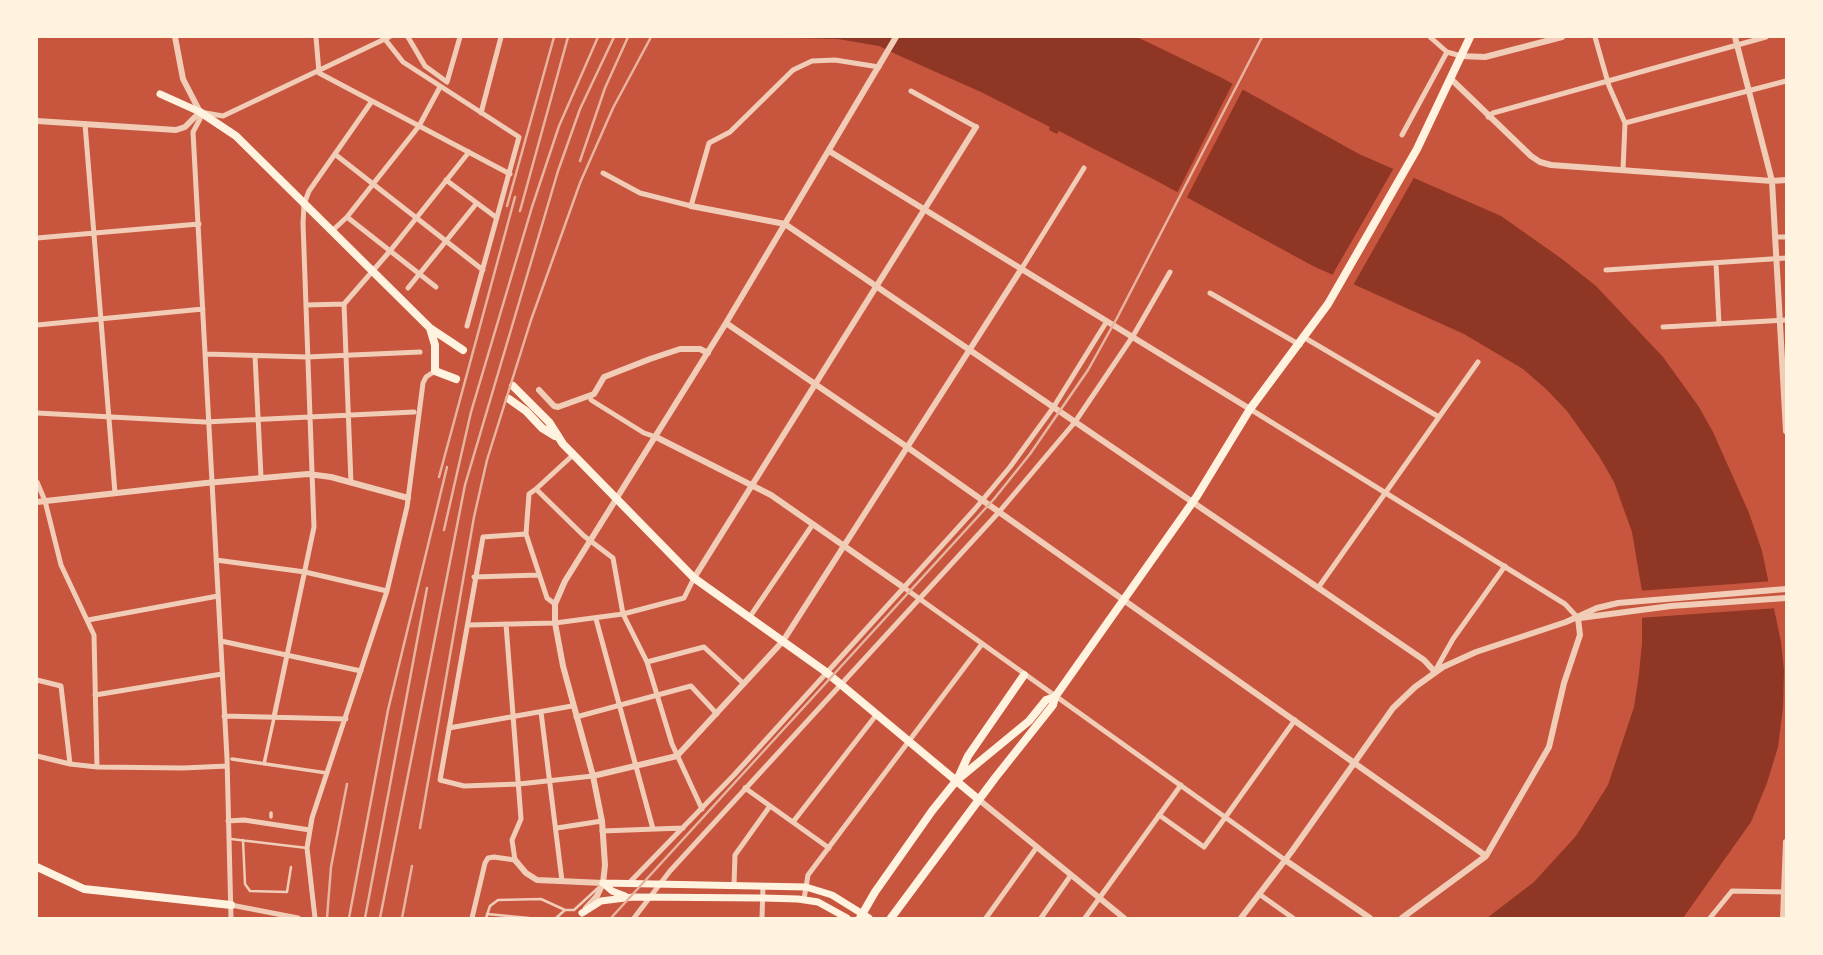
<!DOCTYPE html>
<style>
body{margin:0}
#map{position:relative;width:1823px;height:955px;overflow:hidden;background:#c8553d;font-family:"Varela Round",sans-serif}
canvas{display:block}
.frame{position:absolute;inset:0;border:38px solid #fff3e0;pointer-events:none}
</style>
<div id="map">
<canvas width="1823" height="955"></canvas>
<div class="frame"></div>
</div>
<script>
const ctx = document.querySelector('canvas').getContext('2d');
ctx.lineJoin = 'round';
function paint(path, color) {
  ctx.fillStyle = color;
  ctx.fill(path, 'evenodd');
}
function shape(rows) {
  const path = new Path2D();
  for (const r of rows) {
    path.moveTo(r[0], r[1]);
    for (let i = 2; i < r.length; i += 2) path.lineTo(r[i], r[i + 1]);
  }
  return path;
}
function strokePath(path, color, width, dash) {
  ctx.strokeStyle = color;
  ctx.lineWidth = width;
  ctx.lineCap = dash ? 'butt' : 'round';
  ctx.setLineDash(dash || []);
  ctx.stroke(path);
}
const water = shape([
 [750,37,1137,37,1222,78,1359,154,1501,216,1562,259,1596,286,1663,357,1699,407,1713,432,1749,513,1762,551,1781,642,1784,671,1783,707,1778,747,1767,783,1751,822,1683,918,1487,918,1534,882,1576,836,1608,785,1634,707,1639,674,1642,643,1642,591,1632,532,1614,482,1599,456,1567,411,1547,390,1523,369,1464,334,1313,266,1155,180,1059,131,1057,134,1049,130,1050,127,981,92,900,56,879,46,838,39]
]);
const pier = shape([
 [1234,81,1244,87,1185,201,1176,195],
 [1395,166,1416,174,1351,289,1330,279],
 [1773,581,1778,608,1639,618,1638,591]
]);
const service = shape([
 [231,839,307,848],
 [243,840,245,884,250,891,287,892,291,867],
 [487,914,529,918],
 [486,918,490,906,498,900,541,899,565,910,574,910,599,887],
 [556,918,565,910]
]);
const pedestrian = shape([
 [232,759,327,773],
 [264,764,274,718],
 [271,817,271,813]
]);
const minor = shape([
 [316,37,319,73,510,174],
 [408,37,425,66,447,82,460,37],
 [1430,37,1447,52,1461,56],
 [1595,37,1609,86,1625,123,1623,170],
 [384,38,403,62,519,137,467,326],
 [911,91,976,127],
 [481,113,501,37],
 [1488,117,1493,113,1766,37],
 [1625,123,1786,81],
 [85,124,115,493],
 [1402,135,1447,52],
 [336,155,483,270],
 [603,173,640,193,691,206,709,143,730,132,793,70,812,61,835,60,879,67],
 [446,180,497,218],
 [347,217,436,287],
 [332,231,347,217,419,126,440,87],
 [1775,237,1786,237],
 [37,238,199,224],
 [1716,263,1719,324],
 [1022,268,1084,168],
 [1606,270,1786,258],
 [408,288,476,204],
 [1210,293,1300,345],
 [344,304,390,251,469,152],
 [306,305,344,304,351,483],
 [37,325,203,309],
 [1663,327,1786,320],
 [1305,338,1439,417],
 [206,354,307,357,420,352],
 [255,356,261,477],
 [590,396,591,400,644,433,656,437],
 [1250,409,1565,604,1578,618],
 [37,413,205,422,414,412],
 [573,455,536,489,584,536,613,558,623,614,647,662,672,744,702,809],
 [37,482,45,501,61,565,94,635,97,767],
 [536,489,529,494,526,534,547,598,555,604],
 [526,534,483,537,440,780,464,786,519,784,593,776],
 [216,560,305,572,387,591],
 [474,577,539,575],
 [903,587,1285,860],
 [1318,588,1478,362],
 [749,618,813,524],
 [596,619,653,829],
 [88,620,218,596],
 [469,625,555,623,623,614,684,598,694,578],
 [221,641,361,671],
 [647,662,704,647,744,684],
 [1435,671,1453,639,1505,566],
 [37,680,61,686,70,764,37,756],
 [95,695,222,674],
 [541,712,562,881],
 [224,716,346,719],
 [274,717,314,527,303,223,304,204,309,191,372,101],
 [576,717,691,686,717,714],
 [449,728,572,706],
 [70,764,97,767,183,768,227,766],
 [745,788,829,848],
 [1159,815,1204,847,1295,720],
 [228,821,244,820,310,830],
 [793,822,877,714],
 [557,828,602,821],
 [602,831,683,828],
 [629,883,734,775,975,509,1010,467,1053,408,1107,321],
 [734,885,735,855,770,806],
 [1259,894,1293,918],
 [804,899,808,875,982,644],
 [231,905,298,918],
 [231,918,227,758,193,132,200,119,200,112,223,116,389,37],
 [315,918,307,848,312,818,387,591,407,507,423,383,426,377,435,371],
 [472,918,485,863,488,858,494,857,515,860,512,840,521,819,506,624],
 [634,918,670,871,999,512,1075,422,1133,336,1170,272],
 [762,918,763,886],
 [986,918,1037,847],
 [1041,918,1071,875],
 [1085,918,1181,785],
 [1710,918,1732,891,1786,892]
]);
const tertiary = shape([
 [1735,37,1772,181,1786,431],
 [1461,56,1485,57,1562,37],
 [1451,79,1531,156,1540,162,1551,165,1772,181,1786,180],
 [37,121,176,130,185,127,200,112,183,79,175,37],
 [829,151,1250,409],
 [691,206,785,224,1424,660,1435,672],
 [726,323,907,447,1486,856],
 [539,390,554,406,558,407,594,394,604,377,650,359,680,349,700,349,708,353],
 [656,437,771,495,903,587],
 [37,502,206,483,308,474,331,477,408,498],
 [694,578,976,127],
 [1580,618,1671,606,1786,598],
 [593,776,677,756,783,641,1022,268],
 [978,799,1124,918],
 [515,860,526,873,537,880,603,883],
 [1285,860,1370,918],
 [586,908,597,896,603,883,605,865,602,821,593,776,563,666,555,623,555,604,565,581,726,323,896,37],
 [1241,918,1292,851,1393,708,1415,687,1443,667,1476,652,1566,622,1597,608,1618,603,1786,589],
 [1402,918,1486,856,1549,747,1564,683,1580,635,1578,618],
 [1783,918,1786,842]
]);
const secondary = shape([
 [160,94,200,112],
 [603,883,806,887,832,895,869,918],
 [603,883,612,891,625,896],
 [582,913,601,901,633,897,763,898,798,899,818,902,847,918]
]);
const primary = shape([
 [200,112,236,136,430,328,435,345,435,371,456,379],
 [430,328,463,350],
 [513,386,549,422,563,444,694,578,826,672,978,799],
 [509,399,526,411,542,428,555,436],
 [37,867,84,889,231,905]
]);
const trunk = shape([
 [958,778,968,756,1024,675],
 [860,918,875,892,932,811,956,781,1029,721,1046,700,1055,697],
 [891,918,995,778,1053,705,1055,697,1197,496,1250,409,1328,304,1417,149,1470,37]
]);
const rail = shape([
 [580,161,605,88,628,37],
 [507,206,554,37],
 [520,211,568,37],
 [439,477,515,197],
 [444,530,471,412,532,207,559,126,598,37],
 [420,828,474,517,487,460,531,320,580,183,613,108,651,37],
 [327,918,331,867,347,784],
 [349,918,388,710,447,467],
 [365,918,427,588],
 [380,918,465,485,558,171,580,109,614,37],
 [402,918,412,866],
 [611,918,994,499,1030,454,1088,370,1117,318,1262,37]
]);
paint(water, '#8f3625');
paint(pier, '#c8553d');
strokePath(service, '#f1ccb7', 2.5);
strokePath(pedestrian, '#f1ccb7', 3.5);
strokePath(minor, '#f1ccb7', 5);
strokePath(tertiary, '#f1ccb7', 6);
strokePath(secondary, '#fff3e0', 7);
strokePath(primary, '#fff3e0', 8);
strokePath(trunk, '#fff3e0', 8);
strokePath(rail, '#e9b49f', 2.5);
</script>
